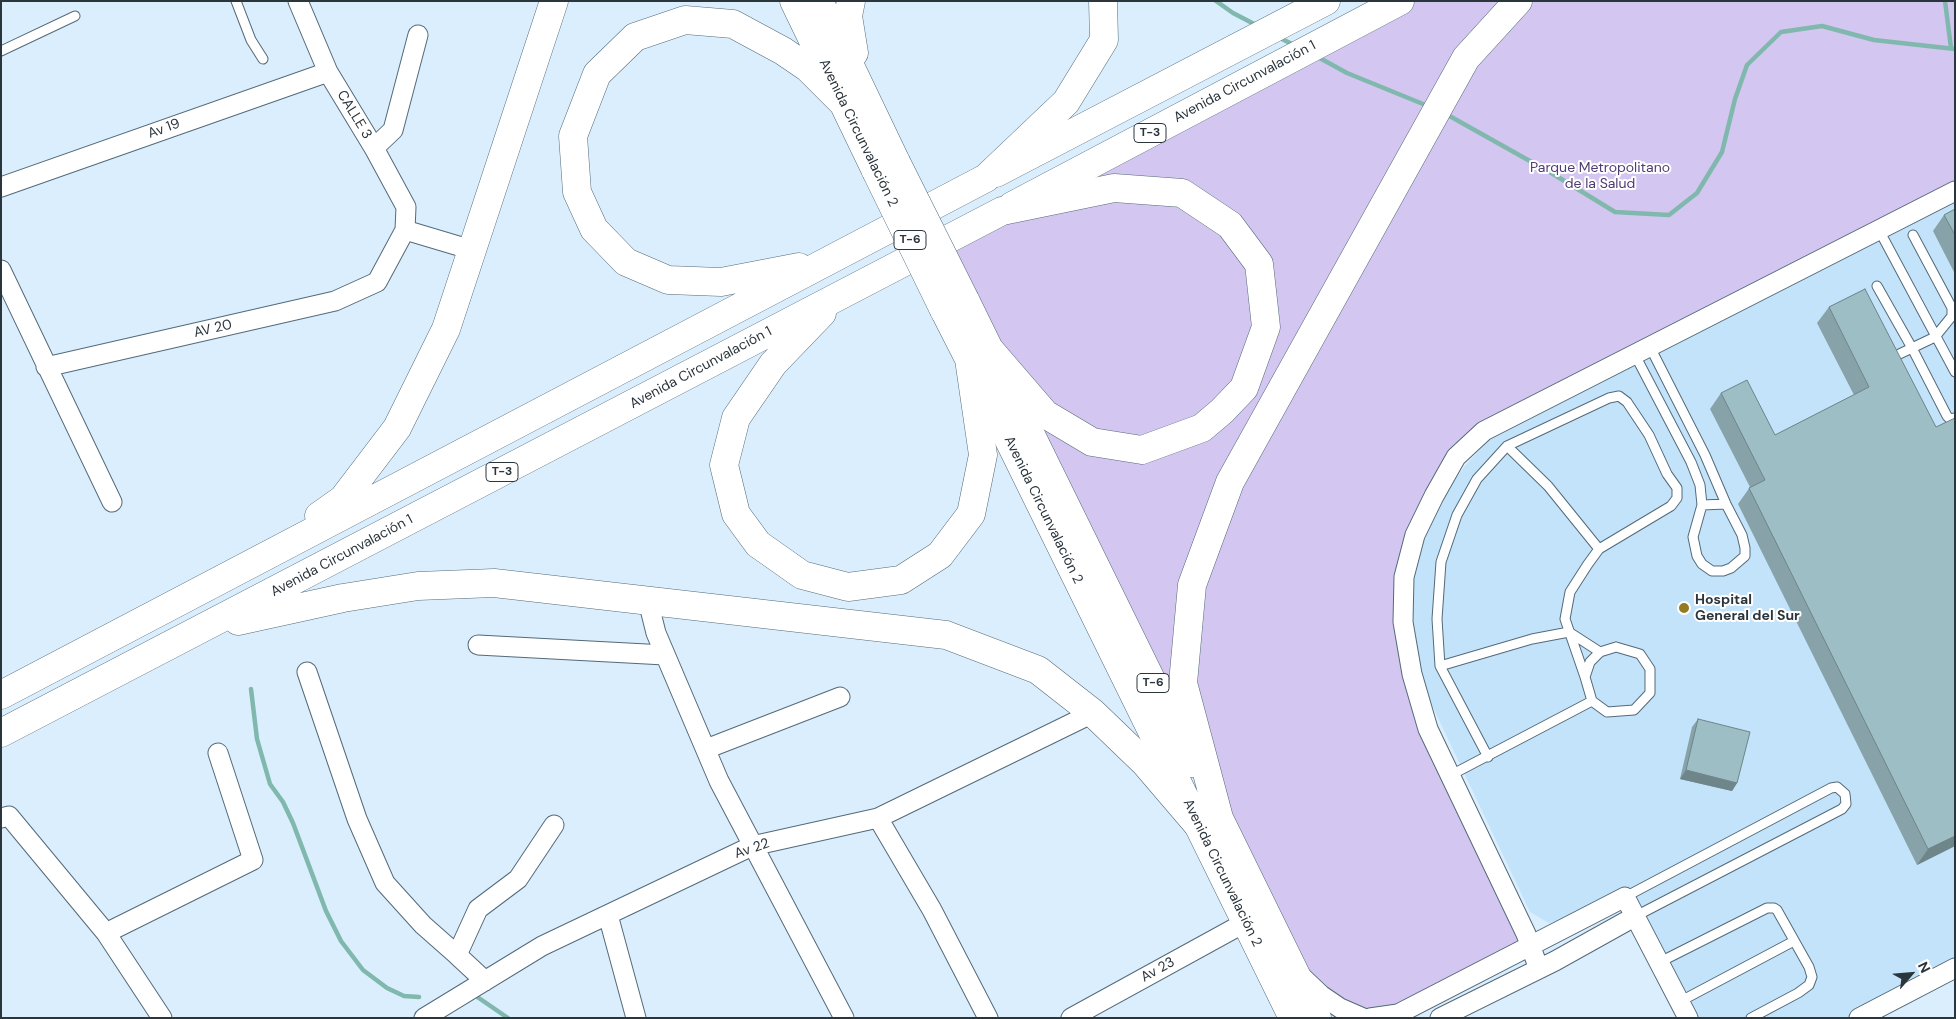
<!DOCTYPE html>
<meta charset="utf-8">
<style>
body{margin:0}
#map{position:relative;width:1956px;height:1019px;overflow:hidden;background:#daeefd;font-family:"DM Sans",sans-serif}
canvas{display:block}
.frame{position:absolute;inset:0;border:2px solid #2b353c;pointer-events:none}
.north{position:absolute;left:1886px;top:949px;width:50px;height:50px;-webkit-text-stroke:4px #fff;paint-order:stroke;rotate:63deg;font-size:14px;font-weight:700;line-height:20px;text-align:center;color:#2b353c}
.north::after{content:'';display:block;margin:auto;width:18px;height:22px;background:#2b353c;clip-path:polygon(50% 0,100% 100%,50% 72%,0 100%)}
</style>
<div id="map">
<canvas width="1956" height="1019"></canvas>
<div class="frame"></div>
<div class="north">N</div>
</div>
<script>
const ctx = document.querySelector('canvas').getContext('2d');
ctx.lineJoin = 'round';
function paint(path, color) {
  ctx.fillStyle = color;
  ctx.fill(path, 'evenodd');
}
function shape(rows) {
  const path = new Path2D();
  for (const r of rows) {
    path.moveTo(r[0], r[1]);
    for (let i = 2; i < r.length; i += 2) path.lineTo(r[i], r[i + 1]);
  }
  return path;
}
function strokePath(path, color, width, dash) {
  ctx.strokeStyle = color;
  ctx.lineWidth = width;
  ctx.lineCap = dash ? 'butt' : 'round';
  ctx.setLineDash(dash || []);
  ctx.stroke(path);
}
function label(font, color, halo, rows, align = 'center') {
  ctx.font = font + ' "DM Sans",sans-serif';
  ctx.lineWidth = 4;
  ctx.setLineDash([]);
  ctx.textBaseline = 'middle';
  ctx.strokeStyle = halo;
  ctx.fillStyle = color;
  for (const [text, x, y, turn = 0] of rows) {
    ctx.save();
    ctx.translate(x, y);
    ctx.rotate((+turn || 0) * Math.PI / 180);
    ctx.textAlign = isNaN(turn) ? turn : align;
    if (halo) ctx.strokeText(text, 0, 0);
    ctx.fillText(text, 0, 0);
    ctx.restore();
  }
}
const built = shape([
 [1955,191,1955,960,1845,1018,1697,1018,1630,889,1576,915,1549,923,1530,912,1430,701,1423,680,1413,621,1413,595,1414,572,1426,530,1446,492,1465,466,1488,441,1509,425]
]);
const green = shape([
 [1400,1,1955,1,1955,191,1484,431,1456,457,1404,577,1412,674,1530,947,1370,1018,1321,995,937,244]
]);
const stream = shape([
 [1216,1,1233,13,1258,26],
 [1945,1,1951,48],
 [1278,37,1296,46],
 [1316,56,1347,73,1423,104],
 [1446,114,1553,174,1615,212,1669,215,1697,193,1722,152,1735,99,1747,65,1781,32,1822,26,1874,40,1955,49],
 [251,689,257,739,270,784,283,802,293,823,326,911,341,941,363,970,387,988,404,996,419,997],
 [473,994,508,1018]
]);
const service = shape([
 [236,1,251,40,263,59],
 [1,51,75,16],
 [1879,230,1955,372],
 [1877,286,1912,348,1947,416,1950,419,1955,418],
 [1635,355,1691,462,1700,485,1702,505,1693,537,1697,556,1702,564,1712,571,1723,571,1731,568,1745,556,1745,548,1742,535,1726,504,1705,455,1650,347],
 [1891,358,1935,337,1952,316,1952,308,1913,235],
 [1507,446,1548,486,1599,549],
 [1702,505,1726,504],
 [1616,647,1640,654,1650,669,1650,693,1634,710,1607,712,1592,701,1585,677,1590,662,1600,652,1616,647],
 [1440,666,1532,639,1569,632,1600,652],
 [1488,757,1440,666,1437,619,1441,562,1457,515,1477,479,1507,446,1609,398,1619,396,1627,402,1649,435,1667,474,1677,488,1677,498,1671,506,1599,549,1588,564,1570,592,1565,619,1585,677],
 [1451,775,1592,701],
 [1625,897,1831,788,1837,787,1845,794,1846,804,1842,809,1634,917],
 [1658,963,1767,908,1774,908,1777,910,1809,967,1812,977,1809,985,1798,993,1751,1018],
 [1679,1002,1794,941]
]);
const minor = shape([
 [374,148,393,130,418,35],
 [1,187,328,72],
 [405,230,472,250],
 [1,270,112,502],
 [46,367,335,301,377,282,405,230,406,207,374,148,328,72,298,1],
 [648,601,656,633,719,781,844,1018],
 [478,645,665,655],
 [307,672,357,819,385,883,423,925,457,955],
 [706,749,840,697],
 [1,818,9,816,106,933,162,1018],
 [878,818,932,910,988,1018],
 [608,915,636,1018],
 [106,933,253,860,218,753],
 [1539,969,1526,934,1428,729,1412,674,1403,622,1404,577,1415,535,1434,496,1456,457,1484,431,1955,191],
 [1302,977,1321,995,1340,1008,1363,1018],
 [485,981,457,955,478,909,518,879,554,825],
 [424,1018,542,946,752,846,878,818,1093,713],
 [1071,1018,1246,922],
 [1370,1018,1398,1014,1625,897,1688,1018],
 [1440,1018,1555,961,1634,917],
 [1859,1018,1955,968]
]);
const primary = shape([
 [996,173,1326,1],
 [1012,206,1400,1],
 [996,364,1192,763],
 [973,367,1293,1018],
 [1211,802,1317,1018],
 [1219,818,1183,683,1192,585,1230,482,1466,58,1518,1]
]);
const trunk = shape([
 [794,1,876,171],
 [819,1,896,162],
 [851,1,848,16,854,53],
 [799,267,721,282,668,280,626,262,594,229,577,192,573,136,597,74,635,37,685,20,733,24,783,51,808,68,842,102],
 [822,313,773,364,736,418,724,465,736,514,758,544,802,575,848,587,901,580,940,555,971,514,983,455,969,359,944,310],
 [319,516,343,499,397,428,446,329,554,1],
 [238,621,343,598,418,586,494,583,946,635,1038,670,1093,713,1145,763,1198,825],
 [1,695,986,178,1066,102,1104,40,1103,1],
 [1,733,1002,211,1114,188,1182,193,1230,225,1259,264,1266,327,1244,388,1222,411,1202,428,1142,450,1092,442,1045,414,989,349,965,300]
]);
const trunkBridge = shape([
 [896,162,965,300],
 [876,171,944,310]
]);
const wall = shape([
 [1955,209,1955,274,1933,231,1944,215],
 [1865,289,1955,846,1917,865,1738,504,1750,487,1710,409,1721,393,1775,435,1854,395,1817,323,1829,307],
 [1698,719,1737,783,1732,791,1680,779,1692,727]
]);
const shadedWall = shape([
 [1686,770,1737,783,1732,791,1680,779],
 [1955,836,1955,846,1917,865,1928,849]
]);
const building = shape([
 [1955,209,1955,235,1944,215,1955,209],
 [1865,289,1936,427,1955,418,1955,836,1928,849,1749,488,1765,480,1721,393,1747,380,1775,435,1869,387,1829,307,1865,289],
 [1698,719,1750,732,1737,783,1686,770,1698,719]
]);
const markers = [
 [1684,608,6,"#947a21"]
];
const shields = [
 [1150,133,32],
 [910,240,32],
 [502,472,32],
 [1153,683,32]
];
const shieldNames = [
 ["T-3",1150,133],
 ["T-6",910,240],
 ["T-3",502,472],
 ["T-6",1153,683]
];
const streetNames = [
 ["Avenida Circunvalación 1",1245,82,-28],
 ["CALLE 3",354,115,59],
 ["Av 19",164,129,-20],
 ["Avenida Circunvalación 2",858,133,64],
 ["AV 20",213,329,-13],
 ["Avenida Circunvalación 1",701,368,-28],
 ["Avenida Circunvalación 2",1043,510,64],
 ["Avenida Circunvalación 1",342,556,-28],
 ["Av 22",752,849,-19],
 ["Avenida Circunvalación 2",1222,873,64],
 ["Av 23",1158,970,-29]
];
const parkNames = [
 ["Parque Metropolitano",1600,168],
 ["de la Salud",1600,184]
];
const poiNames = [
 ["Hospital",1695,600],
 ["General del Sur",1695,616]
];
paint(built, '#c3e3fa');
paint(green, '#d3c6f0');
strokePath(stream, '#80b8ad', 4.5);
strokePath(service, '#546a79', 11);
strokePath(minor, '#546a79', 21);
strokePath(primary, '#546a79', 29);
strokePath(trunk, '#546a79', 29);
strokePath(service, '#fff', 9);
strokePath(minor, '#fff', 19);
strokePath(primary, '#fff', 28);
strokePath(trunk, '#fff', 28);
strokePath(trunkBridge, '#546a79', 29, []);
strokePath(trunkBridge, '#fff', 28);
paint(wall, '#87a3a9');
paint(shadedWall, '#6e8589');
paint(building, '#9dbec4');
strokePath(building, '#6e8589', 1);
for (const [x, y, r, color] of markers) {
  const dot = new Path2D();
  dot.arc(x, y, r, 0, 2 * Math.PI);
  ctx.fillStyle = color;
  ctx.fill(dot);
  strokePath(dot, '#fff', 2);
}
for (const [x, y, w] of shields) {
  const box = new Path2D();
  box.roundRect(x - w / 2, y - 9.5, w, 19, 4);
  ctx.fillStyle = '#fff';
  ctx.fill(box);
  strokePath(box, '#2b353c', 1);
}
label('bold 12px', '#2b353c', null, shieldNames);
label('14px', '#2b353c', '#fff', streetNames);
label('14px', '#4f3c72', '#fff', parkNames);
label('bold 14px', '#2b353c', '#fff', poiNames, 'left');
</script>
